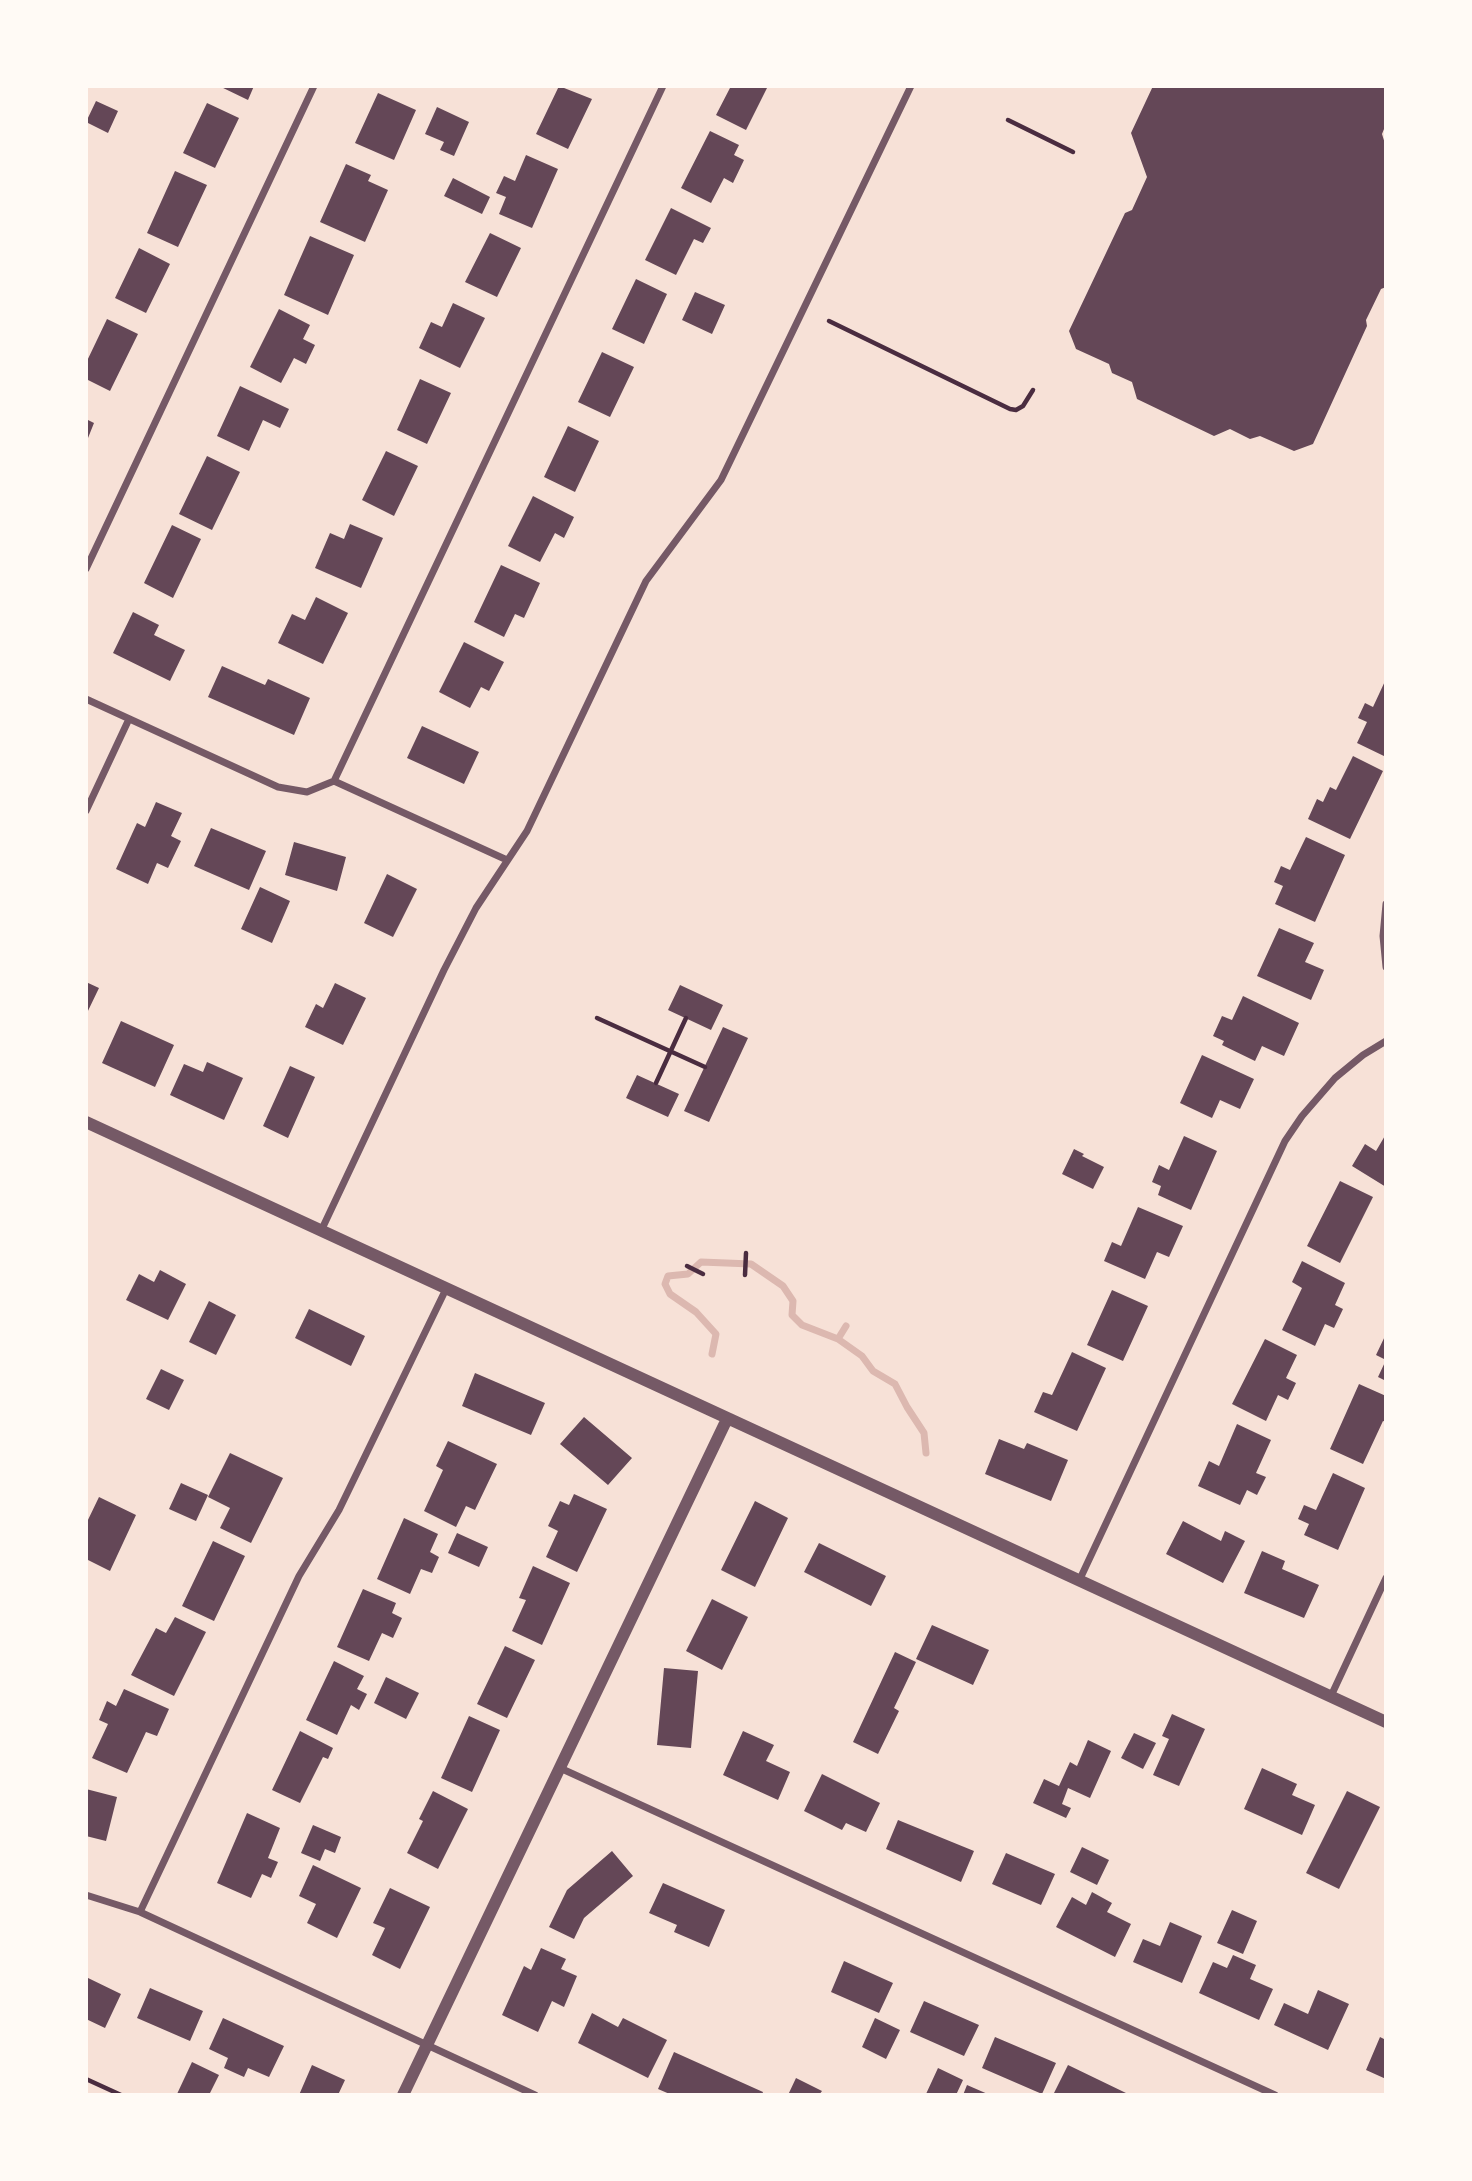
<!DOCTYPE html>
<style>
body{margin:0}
#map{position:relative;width:1472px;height:2181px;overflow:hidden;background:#f7e1d7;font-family:"Space Grotesk",sans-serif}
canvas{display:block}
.frame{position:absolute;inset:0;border:88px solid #fffaf5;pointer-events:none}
</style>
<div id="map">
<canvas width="1472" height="2181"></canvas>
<div class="frame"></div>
</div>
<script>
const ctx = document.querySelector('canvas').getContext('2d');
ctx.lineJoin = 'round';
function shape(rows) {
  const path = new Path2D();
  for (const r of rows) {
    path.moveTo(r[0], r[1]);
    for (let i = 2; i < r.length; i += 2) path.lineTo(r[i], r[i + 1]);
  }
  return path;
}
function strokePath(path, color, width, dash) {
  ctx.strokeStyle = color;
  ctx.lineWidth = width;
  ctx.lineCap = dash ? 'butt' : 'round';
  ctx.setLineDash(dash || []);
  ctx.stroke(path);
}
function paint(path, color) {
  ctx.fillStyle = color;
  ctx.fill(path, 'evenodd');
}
const stream = shape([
 [838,1339,862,1356,873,1371,895,1384,907,1407,924,1433,926,1453],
 [712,1354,716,1334,696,1312,670,1294,665,1284,668,1276,688,1274,701,1262,751,1264,783,1286,793,1301,792,1315,802,1325,838,1339,846,1326]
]);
const building = shape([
 [219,86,254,86,248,100],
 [559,86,592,99,568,149,536,134],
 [731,86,768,86,746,130,716,115],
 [1153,86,1386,86,1386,124,1382,134,1386,147,1386,287,1381,289,1366,320,1367,326,1313,444,1294,451,1260,436,1250,439,1230,429,1214,436,1137,399,1132,382,1112,373,1109,364,1076,349,1069,331,1125,213,1132,210,1147,177,1131,133],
 [378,93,416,110,394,160,355,143],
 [96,101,118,111,108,133,86,122],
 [207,103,239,118,215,168,183,153],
 [437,107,469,122,454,156,440,150,444,142,425,134],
 [710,131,739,145,734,155,744,160,733,183,724,178,711,203,681,188],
 [526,155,558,169,532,228,499,214,506,197,496,193,504,176,515,181],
 [346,164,371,175,368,181,388,190,365,242,320,222],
 [175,171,207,185,178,247,147,233],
 [453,178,490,197,482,214,444,196],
 [671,208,711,228,703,243,694,239,676,275,645,260],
 [490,233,521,248,497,297,465,282],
 [310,236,354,255,328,315,284,295],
 [139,248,170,264,146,313,115,298],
 [636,279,667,294,644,344,612,329],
 [695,292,725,305,712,334,682,320],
 [453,303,485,318,460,368,419,348,431,322,442,327],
 [279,309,310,325,303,339,315,345,306,364,294,358,281,383,250,367],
 [107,319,138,334,110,391,86,379,86,363],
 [602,352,634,367,610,417,578,402],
 [420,379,451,393,427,444,397,430],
 [240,386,289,409,280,428,263,420,249,451,217,436],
 [86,419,94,423,86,443],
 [568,426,599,441,575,492,544,477],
 [386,451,418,466,394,516,362,500],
 [207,456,240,472,212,530,179,514],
 [533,496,574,517,564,538,555,533,540,562,508,546],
 [350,524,383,538,361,588,315,568,330,533,344,539],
 [172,525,201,539,173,598,144,583],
 [501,565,540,583,524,618,515,614,504,637,474,622],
 [316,597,348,613,323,664,278,643,292,614,305,620],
 [133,612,159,625,154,635,185,650,170,681,113,653],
 [464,642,504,662,489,691,481,687,470,708,439,692],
 [222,666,265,685,268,679,310,698,294,735,208,697],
 [1386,679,1386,757,1357,743,1367,722,1358,718,1365,703,1373,707],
 [422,726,479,752,464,784,407,758],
 [1353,756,1383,771,1350,839,1308,819,1317,799,1323,802,1330,787,1336,790],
 [156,802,182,813,171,836,181,841,168,868,157,863,148,884,116,869,137,823,145,827],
 [211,828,266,851,249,890,194,866],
 [1306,837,1345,855,1315,922,1275,904,1283,886,1274,882,1281,866,1290,870],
 [294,842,346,857,337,891,285,875],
 [387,874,417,889,393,937,364,923],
 [260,887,290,901,272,943,241,929],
 [1279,928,1314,943,1305,962,1324,970,1311,1000,1257,976],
 [86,982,99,988,86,1015],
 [335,983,366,998,343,1045,305,1027,316,1004,323,1008],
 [680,985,723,1005,711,1030,668,1010],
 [1243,996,1299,1023,1284,1056,1262,1046,1255,1061,1222,1045,1224,1041,1213,1036,1222,1016,1232,1020],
 [121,1021,174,1045,155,1087,102,1063],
 [723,1027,748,1038,709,1122,684,1111],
 [1202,1055,1254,1079,1240,1109,1220,1100,1212,1118,1180,1103],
 [207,1062,243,1078,224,1120,170,1095,184,1064,203,1072],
 [290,1066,315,1077,288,1138,263,1126],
 [637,1075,679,1094,668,1117,626,1098],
 [1386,1134,1386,1187,1352,1166,1365,1144,1376,1151],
 [1184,1136,1217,1151,1191,1210,1158,1195,1161,1186,1152,1182,1159,1165,1169,1170],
 [1074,1149,1084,1154,1082,1156,1104,1167,1093,1189,1062,1174],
 [1340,1181,1373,1197,1340,1263,1307,1246],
 [1138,1207,1183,1226,1169,1257,1157,1252,1145,1279,1104,1261,1112,1242,1121,1246],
 [1302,1261,1345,1283,1335,1305,1343,1309,1334,1328,1325,1324,1315,1346,1282,1330,1302,1288,1292,1282],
 [160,1270,186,1284,168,1320,126,1300,139,1274,154,1282],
 [1112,1290,1148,1306,1123,1361,1087,1345],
 [209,1301,236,1315,216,1355,189,1342],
 [309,1309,365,1336,351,1366,295,1338],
 [1386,1334,1386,1381,1378,1377,1386,1360,1376,1355],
 [1265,1339,1297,1355,1286,1378,1296,1383,1288,1400,1278,1395,1266,1421,1232,1404],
 [1072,1352,1106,1368,1077,1431,1034,1412,1043,1392,1052,1395],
 [161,1369,184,1380,169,1410,146,1399],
 [475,1373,545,1403,531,1435,462,1406],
 [1359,1384,1386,1396,1386,1422,1383,1421,1363,1464,1330,1449],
 [584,1417,632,1458,608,1485,560,1444],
 [1237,1424,1271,1440,1256,1473,1266,1477,1257,1495,1247,1490,1240,1505,1198,1486,1209,1461,1219,1466],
 [999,1439,1024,1449,1027,1443,1068,1460,1051,1501,985,1474],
 [448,1441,497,1464,475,1510,466,1506,456,1527,424,1511,443,1470,436,1466],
 [230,1453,283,1478,251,1543,220,1528,230,1508,208,1497],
 [1333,1473,1365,1488,1338,1550,1304,1535,1309,1524,1298,1519,1304,1505,1316,1510],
 [181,1483,208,1495,196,1521,169,1509],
 [574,1494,607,1509,577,1572,546,1557,558,1531,548,1526,560,1501,569,1505],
 [99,1497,136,1515,110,1571,86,1559,86,1524],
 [755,1501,788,1518,755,1587,721,1570],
 [404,1518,438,1534,430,1552,439,1557,432,1573,421,1569,410,1594,377,1579],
 [1183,1521,1221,1541,1225,1531,1245,1541,1223,1583,1166,1554],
 [457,1533,488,1547,479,1567,448,1553],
 [213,1541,245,1556,214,1621,182,1606],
 [819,1543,886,1576,871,1606,804,1572],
 [1262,1551,1285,1561,1282,1569,1319,1585,1304,1618,1244,1593],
 [533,1566,570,1583,542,1645,512,1631,526,1600,519,1598],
 [363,1589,396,1603,392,1613,402,1618,393,1638,382,1633,369,1661,337,1647],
 [712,1599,748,1617,722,1670,686,1651],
 [175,1617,206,1632,174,1696,131,1675,156,1628,166,1633],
 [932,1625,989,1650,973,1685,916,1659],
 [505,1646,535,1660,507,1718,477,1704],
 [895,1652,916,1662,894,1708,899,1711,878,1754,853,1742],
 [334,1661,364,1676,357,1689,367,1694,359,1710,351,1705,337,1735,306,1720],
 [664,1668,698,1671,691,1748,657,1745],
 [386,1677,419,1693,406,1719,374,1703],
 [124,1689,169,1709,157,1736,146,1732,127,1773,92,1758,108,1724,99,1720,107,1701,116,1706],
 [1172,1714,1205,1729,1179,1786,1153,1775,1169,1739,1162,1736],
 [469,1716,500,1730,472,1792,441,1778],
 [300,1731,333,1748,328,1759,323,1757,300,1803,272,1790],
 [743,1731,774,1745,766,1761,790,1772,778,1800,723,1775],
 [1134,1733,1156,1743,1143,1769,1121,1758],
 [1088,1740,1111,1751,1090,1798,1068,1788,1062,1804,1071,1808,1066,1818,1033,1803,1044,1779,1059,1786,1070,1762,1077,1766],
 [1262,1768,1297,1784,1292,1795,1315,1805,1302,1835,1244,1809],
 [822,1774,880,1803,866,1832,846,1823,842,1830,804,1811],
 [86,1789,117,1797,106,1841,86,1836],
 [433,1791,468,1809,438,1869,407,1853,423,1821,419,1819],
 [1347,1791,1380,1807,1339,1889,1306,1873],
 [247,1813,280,1828,268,1858,278,1862,271,1878,262,1874,251,1898,217,1883],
 [898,1820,974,1851,961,1882,886,1849],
 [313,1825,341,1837,335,1853,325,1849,320,1861,301,1853],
 [1082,1847,1109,1860,1097,1885,1070,1872],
 [612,1851,633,1876,584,1918,574,1939,549,1927,567,1890],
 [1006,1853,1055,1874,1041,1905,992,1884],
 [313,1865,361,1888,337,1938,307,1923,316,1904,299,1896],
 [663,1883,725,1910,709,1947,674,1932,677,1925,649,1913],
 [390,1888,430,1907,400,1969,372,1955,385,1928,373,1923],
 [1092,1892,1112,1903,1107,1912,1131,1924,1115,1957,1056,1927,1072,1897,1086,1905],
 [1232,1910,1257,1921,1243,1954,1217,1943],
 [1170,1922,1202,1936,1182,1983,1133,1962,1143,1939,1160,1946],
 [541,1948,566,1959,561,1969,577,1976,564,2007,552,2001,538,2032,502,2015,524,1966,531,1970],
 [1233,1955,1256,1965,1250,1979,1273,1989,1259,2020,1199,1993,1213,1962,1227,1968],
 [844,1961,893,1983,879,2013,831,1992],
 [86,1977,121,1994,105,2028,86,2019],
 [150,1988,203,2011,190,2041,137,2018],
 [1318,1990,1349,2004,1328,2050,1274,2025,1284,2003,1308,2014],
 [924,2001,979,2025,964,2056,910,2032],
 [592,2013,618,2027,623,2018,667,2040,648,2078,578,2043],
 [223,2018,284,2046,269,2077,248,2068,244,2077,224,2068,228,2058,209,2049],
 [875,2018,900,2030,886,2059,862,2047],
 [995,2037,1056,2063,1042,2094,982,2068],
 [1380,2037,1386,2040,1386,2079,1366,2070],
 [674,2052,763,2092,762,2095,672,2095,658,2089],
 [192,2062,219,2075,209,2095,177,2094],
 [312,2065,345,2080,338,2095,299,2095],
 [1068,2065,1126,2093,1125,2095,1053,2095],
 [938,2068,963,2080,956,2095,926,2094],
 [796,2078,822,2091,819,2095,788,2095],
 [967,2085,990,2095,963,2095]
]);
const path = shape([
 [1008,120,1073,152],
 [829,321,1010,409,1016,410,1023,406,1033,390],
 [597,1018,705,1067],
 [656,1083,686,1018],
 [687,1266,703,1274],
 [745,1275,746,1253],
 [86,2079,121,2095]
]);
const minor = shape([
 [86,569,314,86],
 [86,699,278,787,307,792,334,781,507,860],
 [334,781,663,86],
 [86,811,129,719],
 [1386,904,1383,936,1386,967],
 [321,1231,444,970,476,908,527,831,646,581,721,480,911,86],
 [1079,1581,1285,1141,1302,1116,1335,1078,1363,1055,1386,1041],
 [1331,1696,1386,1578],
 [560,1768,1275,2095],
 [86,1895,140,1912,535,2095],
 [140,1912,299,1576,339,1510,446,1289]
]);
const tertiary = shape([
 [86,1122,1386,1722],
 [403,2095,727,1419]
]);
strokePath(stream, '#dcb8b0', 7);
paint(building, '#644757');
strokePath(path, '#4a2c40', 4.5);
strokePath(minor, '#755966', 7);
strokePath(tertiary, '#755966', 12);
</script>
